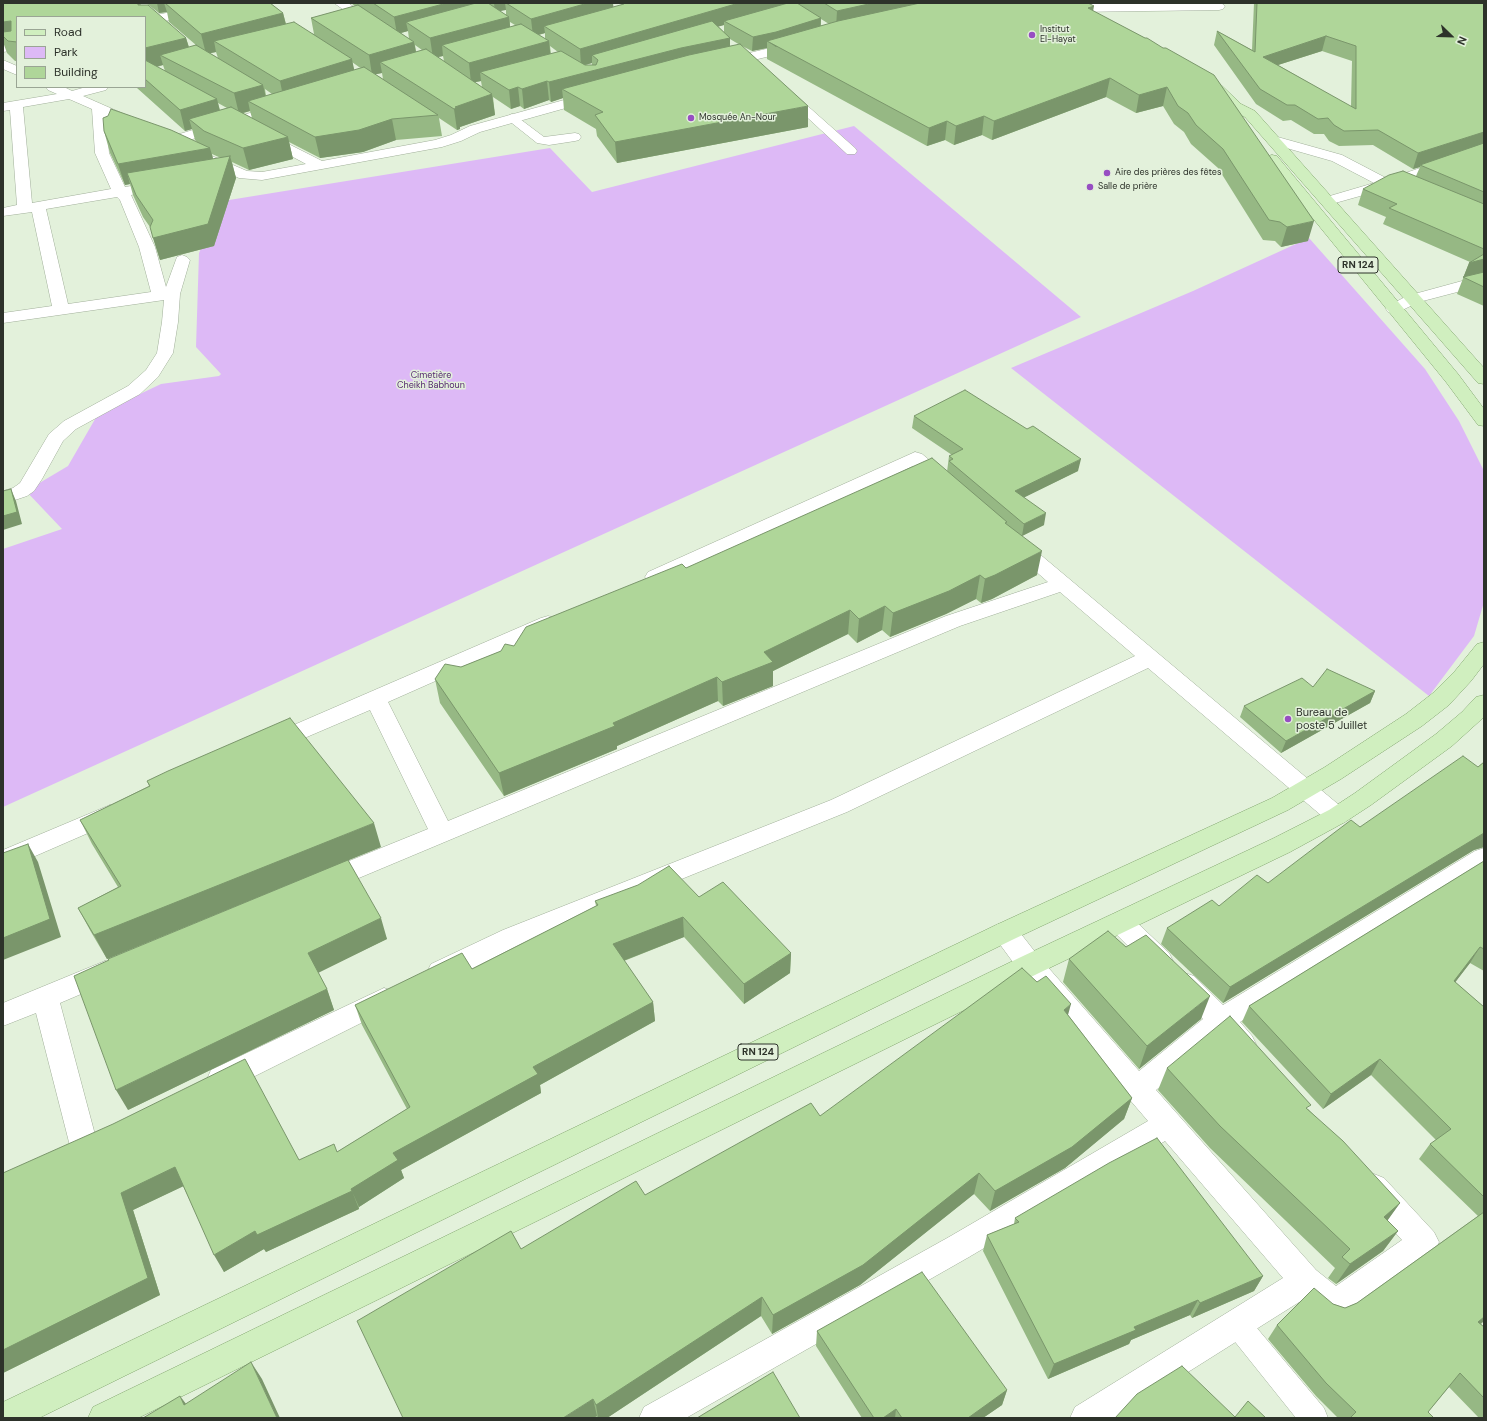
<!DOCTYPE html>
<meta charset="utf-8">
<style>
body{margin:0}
#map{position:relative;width:1487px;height:1421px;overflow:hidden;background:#e3f1db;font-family:"DM Sans",sans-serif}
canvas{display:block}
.frame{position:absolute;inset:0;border:4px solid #2d322a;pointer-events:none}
.legend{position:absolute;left:16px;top:16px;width:130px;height:72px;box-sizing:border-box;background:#e3f1db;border:1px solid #9aa594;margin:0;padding:5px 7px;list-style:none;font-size:12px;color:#2d322a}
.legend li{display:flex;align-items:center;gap:8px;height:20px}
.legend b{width:20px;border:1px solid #9aa594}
.north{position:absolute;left:1431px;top:16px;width:40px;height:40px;-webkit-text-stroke:3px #e3f1db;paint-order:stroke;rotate:113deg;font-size:11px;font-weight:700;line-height:16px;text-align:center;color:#2d322a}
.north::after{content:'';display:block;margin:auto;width:14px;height:18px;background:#2d322a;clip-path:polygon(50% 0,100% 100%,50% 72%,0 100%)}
</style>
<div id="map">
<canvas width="1487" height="1421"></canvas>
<div class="frame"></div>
<ul class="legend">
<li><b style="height:5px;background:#d0efbf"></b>Road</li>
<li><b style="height:11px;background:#ddb9f6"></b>Park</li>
<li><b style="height:11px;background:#afd699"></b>Building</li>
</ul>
<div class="north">N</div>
</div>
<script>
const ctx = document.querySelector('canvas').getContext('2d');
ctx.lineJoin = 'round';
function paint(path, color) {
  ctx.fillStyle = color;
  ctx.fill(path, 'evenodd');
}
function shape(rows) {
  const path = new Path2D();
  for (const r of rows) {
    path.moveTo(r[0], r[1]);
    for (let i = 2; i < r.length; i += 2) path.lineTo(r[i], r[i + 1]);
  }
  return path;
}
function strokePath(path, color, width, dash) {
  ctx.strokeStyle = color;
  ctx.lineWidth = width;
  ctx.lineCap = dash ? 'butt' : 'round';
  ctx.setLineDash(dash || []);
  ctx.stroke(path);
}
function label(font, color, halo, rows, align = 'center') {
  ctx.font = font + ' "DM Sans",sans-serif';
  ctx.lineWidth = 3;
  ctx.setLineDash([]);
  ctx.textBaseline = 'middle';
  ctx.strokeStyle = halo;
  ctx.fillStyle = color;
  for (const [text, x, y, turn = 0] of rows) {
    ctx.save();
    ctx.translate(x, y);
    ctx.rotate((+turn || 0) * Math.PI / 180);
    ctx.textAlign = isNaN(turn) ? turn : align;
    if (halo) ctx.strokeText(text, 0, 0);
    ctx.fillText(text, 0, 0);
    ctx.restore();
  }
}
const green = shape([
 [854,126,1081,317,3,807,3,549,62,529,26,491,68,466,98,414,161,384,219,376,221,374,196,347,199,253,223,201,550,148,592,192],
 [1309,238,1425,369,1459,421,1484,471,1484,602,1474,636,1429,696,1011,368,1193,291]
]);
const service = shape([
 [789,92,793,93,855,148,857,151,855,154,847,154,785,97,783,95,785,93,789,92],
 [512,114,516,116,544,137,575,133,579,134,581,137,579,140,575,141,549,145,537,143,508,120,506,118,508,116,512,114],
 [1237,1311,1246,1315,1324,1408,1328,1418,1296,1418,1228,1333,1224,1324,1228,1315,1237,1311]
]);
const minor = shape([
 [219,3,243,3,241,6,237,7,145,25,145,17,219,3],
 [334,3,348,3,378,24,376,27,368,27,334,3],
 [1177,3,1221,3,1225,6,1223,9,1219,10,1073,12,1069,11,1067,8,1069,5,1073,4,1177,3],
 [17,42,17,50,3,52,3,44,17,42],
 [795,42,799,43,801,46,799,49,725,67,720,66,719,63,720,60,795,42],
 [3,60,17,66,17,75,3,69,3,60],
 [46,87,64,87,72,91,86,87,108,87,106,90,83,96,142,122,144,125,142,128,137,129,106,116,109,153,125,187,162,181,167,182,169,185,167,188,131,195,155,247,166,287,177,257,182,255,187,257,190,260,180,294,178,322,173,353,158,377,140,394,76,429,63,441,42,479,34,491,27,496,3,504,3,491,13,488,20,483,49,434,64,421,128,386,146,370,157,353,162,322,164,300,3,323,3,313,52,306,32,212,3,216,3,208,17,205,10,110,3,111,3,103,57,94,48,90,46,87],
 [69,99,92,109,95,153,111,189,32,203,23,107,69,99],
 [117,197,120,200,139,247,151,292,68,304,46,209,117,197],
 [593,92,598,93,600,96,598,99,480,132,461,141,442,147,262,180,239,178,202,161,200,158,202,155,207,154,247,171,262,172,306,164,260,139,258,136,260,133,265,132,322,161,435,140,451,135,470,126,593,92],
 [280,104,285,105,287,108,285,111,176,144,171,145,166,144,164,141,166,138,280,104],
 [1274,136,1342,155,1388,179,1484,146,1484,155,1392,187,1328,205,1323,204,1321,201,1323,198,1374,183,1332,161,1269,143,1267,140,1269,137,1274,136],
 [1484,275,1484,285,1419,302,1394,314,1388,312,1386,309,1388,306,1407,296,1484,275],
 [915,452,922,454,951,478,953,482,951,486,944,488,937,486,913,466,762,537,662,582,655,584,648,582,645,577,648,572,915,452],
 [1017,539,1024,541,1345,810,1349,816,1345,822,1337,825,1329,822,1148,668,847,812,521,944,449,980,440,983,431,980,427,972,431,964,503,930,831,800,1135,656,1060,592,960,626,335,888,326,891,317,888,314,881,317,874,428,829,370,710,274,751,266,749,263,743,266,737,541,618,548,616,555,618,558,623,555,628,388,702,448,821,946,616,1048,582,1010,549,1007,545,1010,541,1017,539],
 [110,805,118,808,122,814,118,820,3,870,3,850,110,805],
 [1484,848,1484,870,1240,1022,1252,1036,1256,1044,1252,1052,1243,1056,1234,1052,1220,1037,1156,1090,1316,1270,1336,1286,1402,1240,1364,1198,1360,1188,1364,1178,1374,1174,1384,1178,1434,1232,1439,1242,1434,1252,1346,1316,1335,1320,1324,1316,1304,1299,1115,1418,1070,1418,1075,1407,1283,1278,1165,1141,969,1257,686,1418,639,1418,644,1407,949,1237,1148,1121,1021,973,996,939,992,932,996,925,1005,922,1014,925,1039,957,1139,1071,1203,1019,1176,992,1172,984,1176,976,1185,973,1194,976,1223,1005,1475,851,1484,848],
 [1120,912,1129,915,1169,953,1173,961,1169,969,1160,972,1151,969,1111,929,1107,922,1111,915,1120,912],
 [105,961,114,964,118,972,114,980,60,1003,98,1146,94,1155,84,1159,74,1155,70,1146,36,1013,3,1026,3,1003,105,961],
 [384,988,393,991,397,999,393,1007,231,1088,221,1091,211,1088,207,1079,211,1070,384,988]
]);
const primary = shape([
 [1214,82,1219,83,1241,104,1255,111,1484,368,1484,384,1478,383,1245,117,1231,110,1209,89,1207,86,1209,83,1214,82],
 [1272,155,1277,156,1458,374,1484,409,1484,426,1478,425,1446,382,1267,162,1265,159,1267,156,1272,155],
 [1484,642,1484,664,1471,681,1449,705,1422,726,1341,779,1288,810,1014,939,39,1418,3,1418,3,1402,996,925,1272,798,1325,767,1406,714,1433,693,1455,671,1477,644,1484,642],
 [1484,695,1484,717,1452,746,1371,805,1345,822,1290,852,1039,973,138,1418,88,1418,93,1407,1021,957,1274,838,1329,810,1355,793,1436,734,1462,712,1476,697,1484,695]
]);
const wall = shape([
 [3,3,140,3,141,5,186,38,189,47,196,45,169,22,167,12,159,13,146,3,270,3,283,13,286,24,314,34,311,18,355,6,351,3,473,3,473,4,476,3,613,3,613,7,622,5,619,3,783,3,783,4,788,3,1088,3,1093,11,1145,38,1308,241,1281,247,1275,241,1263,240,1218,168,1191,144,1184,132,1174,124,1163,106,1136,113,1106,97,992,140,982,135,954,145,945,140,927,146,767,59,767,48,752,51,740,45,808,127,617,163,597,136,596,129,564,110,563,98,551,102,549,100,524,109,520,106,511,109,493,97,495,115,460,127,460,129,457,130,439,118,442,136,396,140,363,152,320,158,289,142,293,159,249,170,232,162,236,178,214,246,160,260,150,227,143,217,133,195,130,184,125,185,110,153,104,131,197,142,195,140,192,129,185,131,137,88,137,87,145,87,145,17,17,17,17,61,15,61,7,53,3,42],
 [503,10,506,10,506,15,500,11],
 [821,19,829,24,821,26],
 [510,22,515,25,510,27],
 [724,25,724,32,718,26],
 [408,31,409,39,401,33],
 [545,33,545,39,539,35],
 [730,39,740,45,730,46],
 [415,45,422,50,416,52],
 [550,46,558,52,551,54],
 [216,52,218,58,210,53],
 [443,56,444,61,438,57],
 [352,62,359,67,361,68,354,70],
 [592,63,592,65,585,65],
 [163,65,165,71,157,67],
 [382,73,383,79,375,74],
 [481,81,482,87,475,82],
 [265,89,272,94,266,96],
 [218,103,227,108,220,110],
 [250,111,252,118,243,113],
 [212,154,221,158,213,159],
 [1254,3,1484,3,1484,306,1457,294,1469,263,1470,262,1383,224,1386,217,1358,205,1363,189,1416,176,1420,167,1413,169,1373,145,1339,146,1329,141,1324,134,1314,134,1291,120,1283,121,1256,104,1214,45,1217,31,1252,50],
 [1322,51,1352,61,1351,107,1278,65],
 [914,416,1078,471,1024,497,1044,525,1022,536,1037,575,992,599,981,603,976,599,946,614,890,637,882,630,857,643,848,634,773,671,773,686,723,706,718,701,617,746,617,749,504,796,440,703,435,679,461,667,514,646,686,568,947,472,949,456,952,455,912,428],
 [1313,687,1375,691,1370,703,1281,753,1240,717,1244,706],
 [1484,762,1484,847,1474,850,1223,1003,1161,944,1167,928,1219,906,1268,883,1360,827,1478,767],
 [147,781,381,847,348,860,387,939,318,972,327,989,334,1010,128,1110,296,881,107,959,91,932,78,908,118,887,92,844,80,820,149,786],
 [1484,861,1484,971,1470,963,1455,982,1484,1007,1484,1321,1481,1324,1484,1327,1484,1418,1479,1418,1449,1387,1428,1412,1434,1418,1338,1418,1316,1396,1268,1339,1277,1325,1333,1304,1345,1308,1357,1303,1478,1216,1419,1159,1430,1144,1436,1140,1371,1075,1323,1109,1242,1022,1249,1006],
 [699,897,791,953,790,973,744,1004,684,937,624,961,653,1002,655,1021,540,1085,541,1093,401,1170,404,1178,359,1207,359,1209,266,1252,264,1249,224,1272,183,1186,133,1210,160,1295,3,1373,3,1173,299,1160,337,1152,407,1109,362,1025,355,1005,472,969,596,906,595,901],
 [1069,959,1201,1019,1139,1069,1063,982],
 [1068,1015,1132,1098,1124,1119,1065,1168,990,1211,974,1194,860,1285,772,1334,761,1316,607,1418,597,1418,521,1249,645,1195,820,1116],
 [1167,1068,1308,1109,1400,1203,1387,1220,1398,1231,1383,1251,1336,1284,1328,1278,1335,1268,1210,1148,1158,1090],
 [1015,1218,1263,1276,1254,1291,1192,1318,1190,1315,1131,1340,1129,1344,1048,1379,983,1251,987,1235,1014,1224],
 [817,1331,1007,1390,1002,1405,983,1418,862,1418,816,1346]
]);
const shadedWall = shape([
 [157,3,164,3,167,12,159,13],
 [447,3,473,3,475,13,406,22,408,31,397,34,394,17],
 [494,3,505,3,506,10,495,12],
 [588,3,613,3,614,13,544,26,545,33,533,36,531,19],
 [739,3,783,3,783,7,724,21,724,25,598,62,598,60,592,55,592,63,581,66,580,49],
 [873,3,948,3,836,28,837,11],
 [1094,6,1091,23,1088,8],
 [283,13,288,33,214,41,216,52,206,54,201,34],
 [509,17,511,36,442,45,443,56,433,58,430,38],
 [821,18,820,33,776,47,767,41,767,48,752,51,753,37],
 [11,21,17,38,3,36,3,22],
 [1326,36,1322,51,1259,71,1263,57],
 [186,38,192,58,160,55,163,65,145,69,145,48],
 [730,38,730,56,562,89,563,98,551,102,549,82,681,48],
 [549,41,551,61,480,72,481,81,471,83,469,63],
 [414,42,418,62,380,62,382,73,372,75,369,55],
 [352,59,356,79,284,101,280,81],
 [1110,78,1106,97,992,140,994,121],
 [547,81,549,100,524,109,522,89],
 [263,85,268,106,248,101,250,111,239,114,234,93],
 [518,87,520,106,511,109,509,90],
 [1167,87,1163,106,1136,113,1139,95],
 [492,94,495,115,460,127,460,129,457,130,454,109,455,107],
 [217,99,222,120,189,119,192,129,185,131,180,110],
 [808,106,808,127,617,163,615,142],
 [984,116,982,135,954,145,956,126],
 [392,119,396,140,363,152,320,158,315,137],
 [947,121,945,140,927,146,929,128],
 [1484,132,1484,145,1420,165,1420,167,1413,169,1418,153],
 [288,137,293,159,249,170,243,148],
 [210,148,216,169,127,173,130,184,125,185,118,164],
 [230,156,236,178,214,246,160,260,153,238],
 [1314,221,1308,241,1281,247,1287,227],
 [1484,259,1484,274,1463,278,1469,263],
 [1081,459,1078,471,1013,503,1015,491],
 [11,489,16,501,22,524,3,530,3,516],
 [1046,513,1044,525,1022,536,1024,524],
 [1042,551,1037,575,992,599,981,603,985,579],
 [980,575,976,599,946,614,890,637,893,613],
 [885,606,882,630,857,643,859,619],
 [850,610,848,634,773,671,773,686,723,706,722,682,764,652],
 [717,677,718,701,617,746,617,749,504,796,499,773],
 [1375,691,1370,703,1281,753,1286,741],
 [374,823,381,847,107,959,94,935],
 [1484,833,1484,847,1474,850,1223,1003,1230,987],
 [28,844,38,862,61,937,3,960,3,938],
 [683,917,684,937,615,964,613,944],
 [381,918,387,939,316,974,308,953],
 [1480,947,1470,963,1444,997,1454,981],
 [791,953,790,973,744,1004,744,984],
 [327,989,334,1010,128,1110,116,1090],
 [1210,996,1201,1019,1139,1069,1147,1046],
 [653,1002,655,1021,540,1085,541,1093,401,1170,404,1178,359,1207,351,1189,393,1153,533,1067],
 [1071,1004,1065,1026,1064,1010],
 [1380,1059,1371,1075,1323,1109,1331,1094],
 [1132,1098,1124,1119,1065,1168,990,1211,995,1191],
 [175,1167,186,1185,133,1210,160,1295,3,1373,3,1350,121,1193],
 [979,1173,974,1194,860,1285,772,1334,773,1315],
 [352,1191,359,1209,266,1252,264,1249,224,1272,214,1255,255,1231],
 [1400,1203,1385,1224,1384,1217],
 [1398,1231,1383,1251,1336,1284,1350,1264],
 [1263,1276,1254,1291,1192,1318,1200,1303],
 [762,1297,761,1316,607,1418,598,1418,596,1405],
 [1198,1300,1190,1315,1131,1340,1129,1344,1048,1379,1054,1364,1134,1327],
 [1484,1317,1484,1321,1466,1335,1478,1322],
 [251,1362,262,1379,280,1418,277,1418],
 [1007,1390,1002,1405,983,1418,968,1418],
 [180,1396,193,1413,184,1405],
 [593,1399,597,1416,594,1418,563,1418],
 [896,1409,895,1418,883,1418]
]);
const building = shape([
 [3,3,138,3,138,5,148,5,186,38,145,48,145,17,17,17,17,42,8,41,3,36,3,32,11,31,11,21,3,22,3,3],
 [165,3,270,3,283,13,201,34,165,3],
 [373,3,447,3,394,17,373,3],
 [476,3,488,3,509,17,430,38,406,22,476,3],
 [506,3,588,3,531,19,506,3],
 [625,3,739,3,580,49,544,26,624,4,625,3],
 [788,3,797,3,821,18,776,32,753,37,724,21,788,3],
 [824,3,873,3,837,11,824,3],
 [920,3,1088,3,1094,6,1088,8,1145,38,1147,38,1163,48,1166,48,1214,75,1314,221,1287,227,1280,222,1269,220,1223,149,1196,125,1188,113,1178,106,1167,87,1139,95,1110,78,994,121,984,116,956,126,947,121,929,128,767,41,838,21,920,3],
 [1257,3,1483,3,1484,5,1484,132,1418,153,1378,130,1344,131,1334,125,1328,118,1318,119,1295,105,1287,105,1260,89,1217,31,1255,52,1257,3],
 [1326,36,1356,46,1356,109,1263,57,1326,36],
 [358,5,414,42,369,55,311,18,358,5],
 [712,21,730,38,681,48,549,82,547,81,522,89,518,87,509,90,480,72,561,51,585,65,596,65,598,60,592,55,712,21],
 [294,22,352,59,280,81,214,41,294,22],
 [521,24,549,41,469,63,442,45,521,24],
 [740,44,808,106,615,142,595,115,603,112,562,89,689,55,740,44],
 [196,45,263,85,234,93,160,55,196,45],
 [426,49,492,94,455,107,457,108,454,109,380,62,426,49],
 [145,60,217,99,180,110,145,79,145,60],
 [364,67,438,115,392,119,359,130,315,137,248,101,364,67],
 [231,107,288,137,243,148,204,131,189,119,231,107],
 [111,109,171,130,210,148,118,164,104,131,103,118,108,116,111,109],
 [1484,143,1484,192,1420,165,1484,143],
 [230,156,208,224,153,238,150,227,153,220,136,195,127,173,230,156],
 [1403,171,1484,204,1484,249,1389,208,1397,204,1363,189,1389,175,1403,171],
 [1484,254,1484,259,1469,263,1484,254],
 [1484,272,1484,287,1463,277,1484,272],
 [965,390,1027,429,1033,426,1081,459,1015,491,1046,513,1024,524,949,461,953,459,949,456,963,449,914,416,965,390],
 [932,458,1007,522,1005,523,1042,551,995,575,985,579,980,575,949,591,893,613,885,606,859,619,850,610,764,652,773,662,722,682,717,677,613,723,615,726,499,773,435,679,445,664,461,667,501,651,505,644,514,646,526,627,682,564,686,568,932,458],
 [11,489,17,512,3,516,3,491,11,489],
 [1327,669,1375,691,1286,741,1244,706,1302,678,1313,687,1327,669],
 [290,718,374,823,94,935,78,908,121,886,80,820,150,786,147,781,168,771,290,718],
 [1463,756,1478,767,1484,762,1484,833,1230,987,1167,928,1212,900,1219,906,1257,875,1268,883,1351,820,1360,827,1463,756],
 [28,844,50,919,3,938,3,853,28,844],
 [348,860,381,918,308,953,327,989,116,1090,74,976,109,960,108,959,348,860],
 [1484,861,1484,949,1480,947,1454,981,1484,1007,1484,1197,1430,1144,1451,1129,1380,1059,1331,1094,1249,1006,1484,861],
 [669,866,699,897,723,882,791,953,744,984,683,917,613,944,653,1002,533,1067,538,1074,393,1153,398,1160,351,1189,352,1191,257,1235,255,1231,214,1255,175,1167,121,1193,148,1278,3,1350,3,1173,113,1124,245,1059,299,1160,334,1144,337,1152,410,1107,355,1005,462,953,472,969,598,905,595,901,638,885,669,866],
 [1108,931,1126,947,1146,935,1210,996,1147,1046,1069,959,1108,931],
 [1022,968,1037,982,1046,976,1071,1004,1064,1010,1132,1098,1072,1147,995,1191,979,1173,863,1265,773,1315,762,1297,596,1405,593,1399,563,1418,403,1418,357,1321,511,1231,521,1249,636,1181,645,1195,811,1103,820,1116,1022,968],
 [1230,1016,1311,1105,1306,1108,1343,1141,1400,1203,1384,1217,1398,1231,1350,1264,1342,1257,1350,1249,1220,1126,1167,1068,1230,1016],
 [1157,1138,1263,1276,1200,1303,1198,1300,1134,1327,1136,1330,1054,1364,987,1235,1019,1222,1015,1218,1109,1163,1157,1138],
 [1484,1212,1484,1317,1478,1322,1484,1327,1484,1398,1460,1373,1428,1412,1434,1418,1350,1418,1356,1412,1326,1383,1277,1325,1314,1288,1333,1304,1345,1308,1357,1303,1484,1212],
 [922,1272,1007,1390,968,1418,902,1418,896,1409,883,1418,874,1418,817,1331,922,1272],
 [251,1362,277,1418,143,1418,180,1396,184,1405,251,1362],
 [1182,1366,1235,1417,1248,1401,1266,1418,1115,1418,1137,1394,1182,1366],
 [773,1372,800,1418,697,1418,773,1372]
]);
const markers = [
 [1032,35,4,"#974ec2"],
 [691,118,4,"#974ec2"],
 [1107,173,4,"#974ec2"],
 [1090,187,4,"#974ec2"],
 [1288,719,4,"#974ec2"]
];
const farPoinames = [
 ["Institut",1040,30],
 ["El-Hayat",1040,40],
 ["Mosquée An-Nour",699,118],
 ["Aire des prières des fêtes",1115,173],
 ["Salle de prière",1098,187]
];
const farParknames = [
 ["Cimetière",431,376],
 ["Cheikh Babhoun",431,386]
];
const shields = [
 [1358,265,40],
 [758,1052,40]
];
const shieldNames = [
 ["RN 124",1358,265],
 ["RN 124",758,1052]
];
const poiNames = [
 ["Bureau de",1296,713],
 ["poste 5 Juillet",1296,726]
];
paint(green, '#ddb9f6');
strokePath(service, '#a1af9a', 1);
strokePath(minor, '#a1af9a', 1);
strokePath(primary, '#83a670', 1);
paint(service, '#fff');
paint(minor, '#fff');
paint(primary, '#d0efbf');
paint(wall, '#96b884');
paint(shadedWall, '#7a966b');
paint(building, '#afd699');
strokePath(building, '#7a966b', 1);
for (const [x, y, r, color] of markers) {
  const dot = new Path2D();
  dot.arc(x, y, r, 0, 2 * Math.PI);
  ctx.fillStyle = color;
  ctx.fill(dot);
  strokePath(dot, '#e3f1db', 1.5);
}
label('9px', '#2d322a', '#e3f1db', farPoinames, 'left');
label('9px', '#562970', '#e3f1db', farParknames);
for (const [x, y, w] of shields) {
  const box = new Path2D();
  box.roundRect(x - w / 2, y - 8, w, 16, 3);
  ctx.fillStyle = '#e3f1db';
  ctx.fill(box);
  strokePath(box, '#2d322a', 1);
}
label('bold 10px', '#2d322a', null, shieldNames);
label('11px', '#2d322a', '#e3f1db', poiNames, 'left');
</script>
